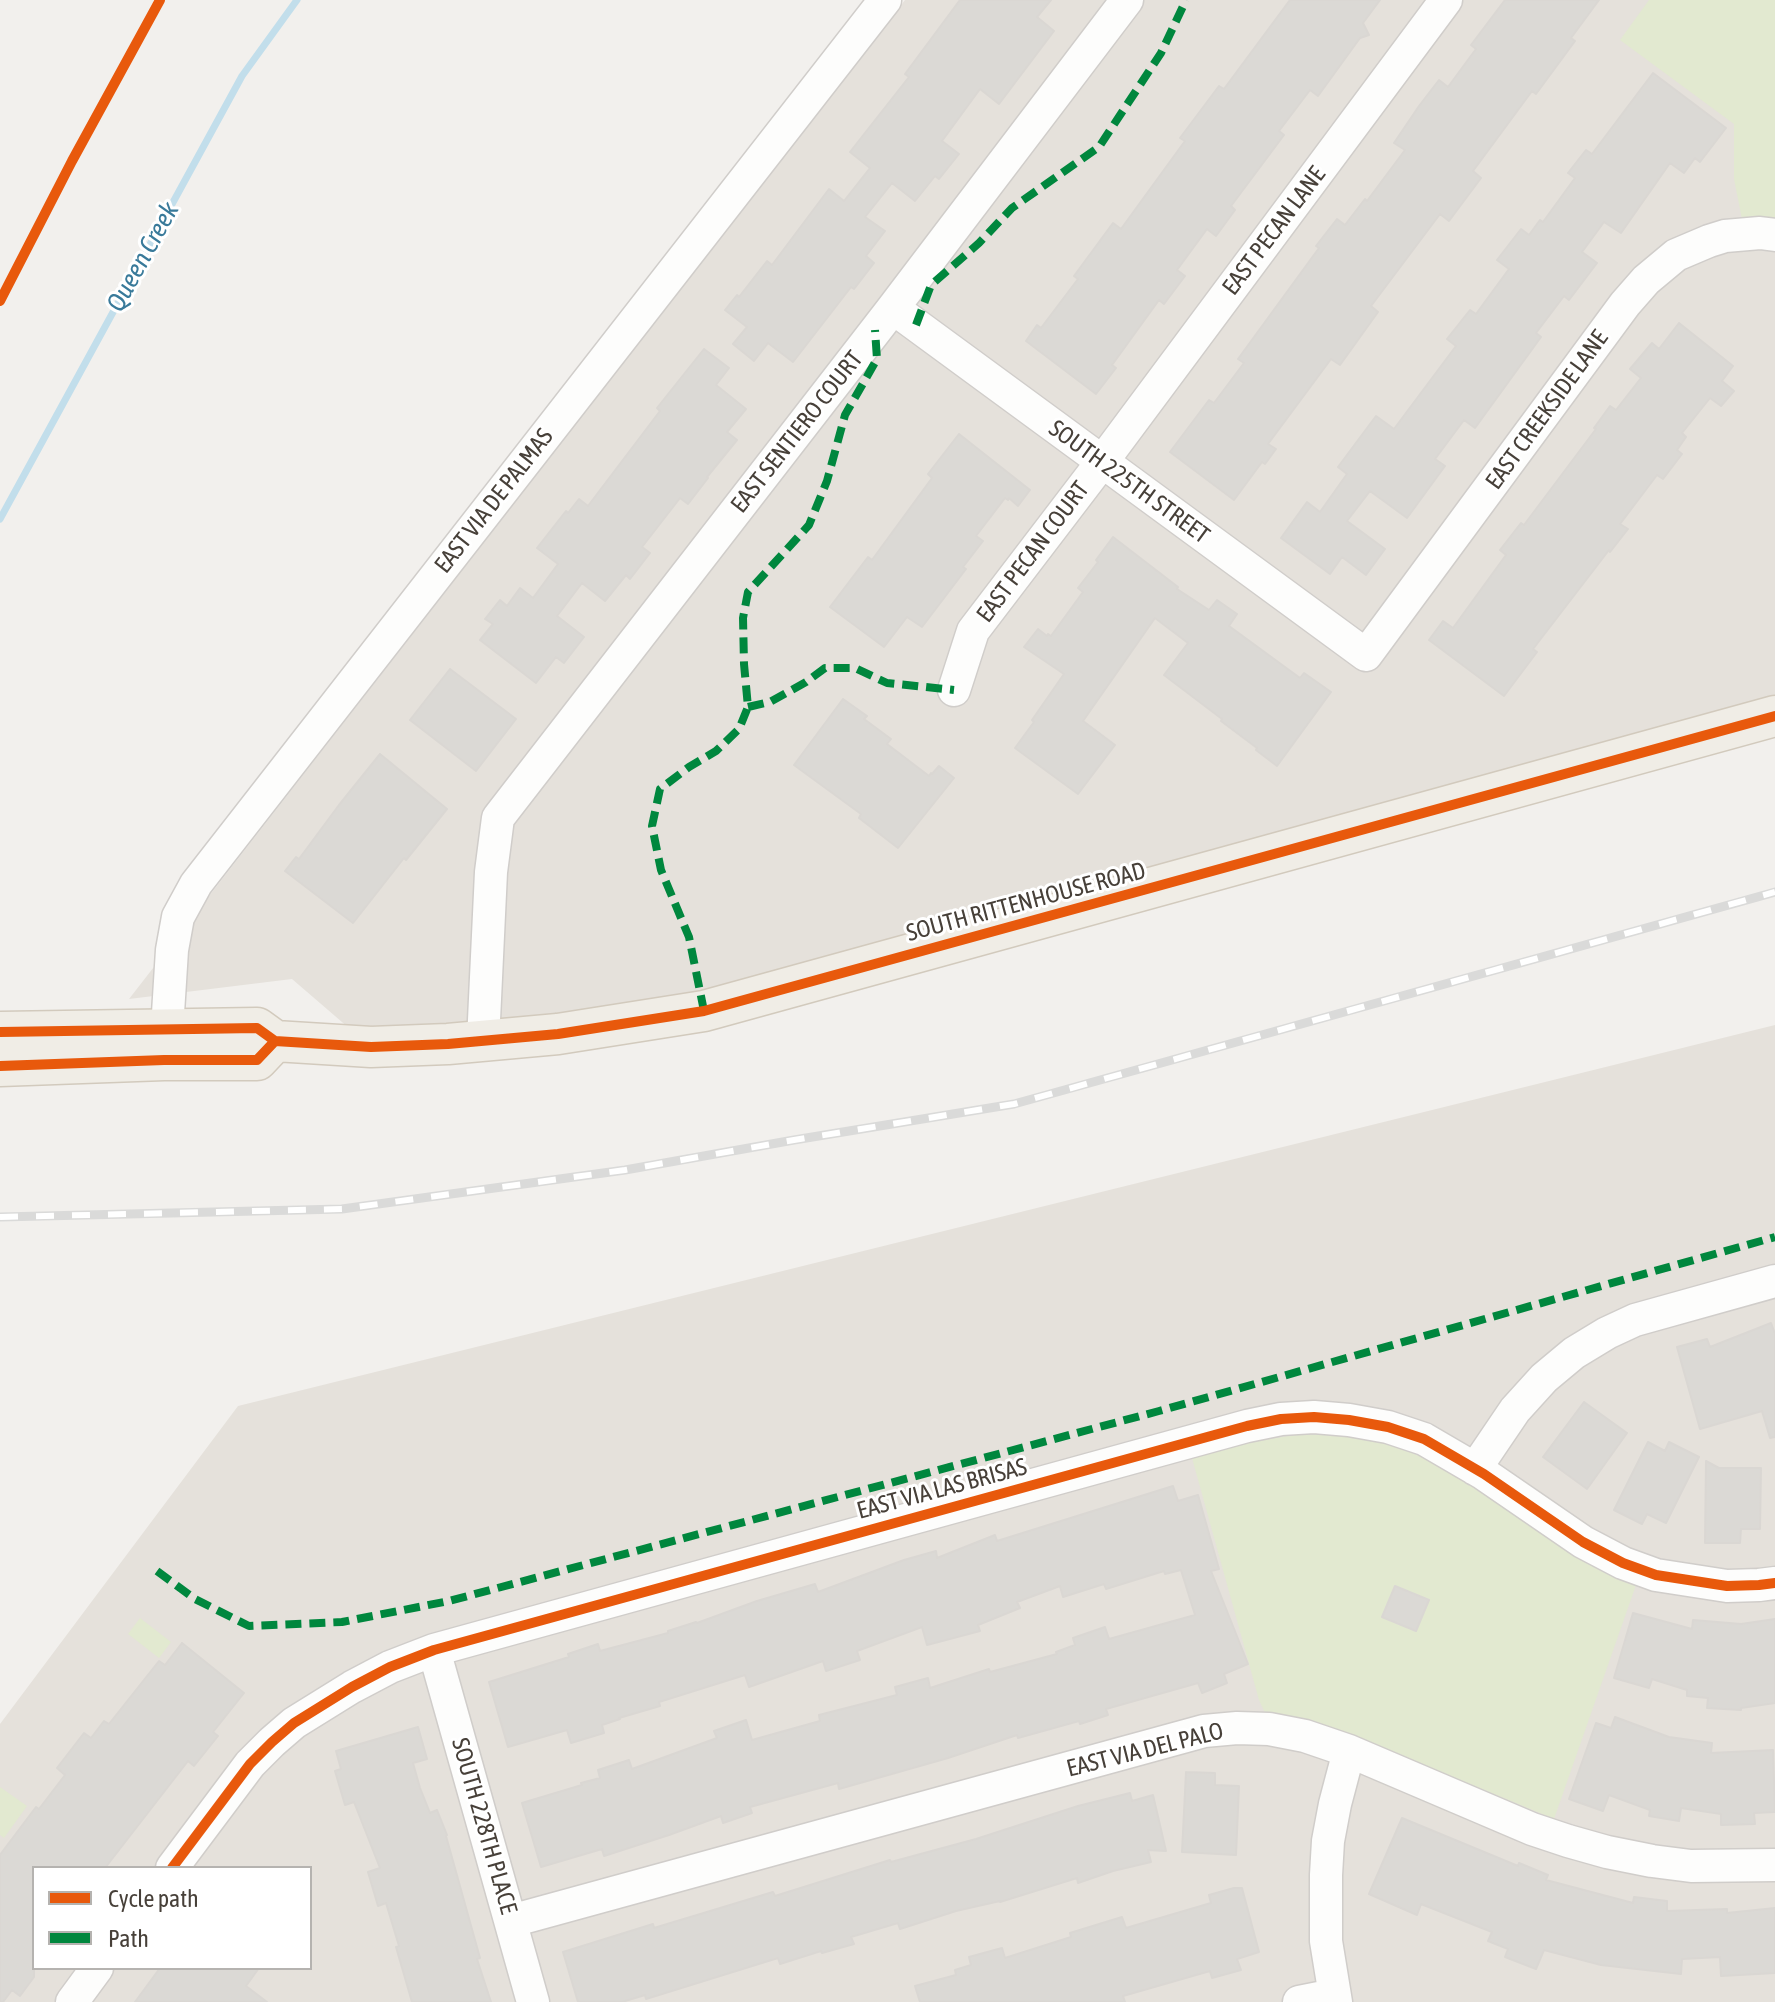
<!DOCTYPE html>
<style>
body{margin:0}
#map{position:relative;width:1775px;height:2002px;overflow:hidden;background:#f2f0ed;font-family:"Asap Condensed",sans-serif}
canvas{display:block}
.legend{position:absolute;left:32px;top:1866px;width:280px;height:104px;box-sizing:border-box;background:#fff;border:2px solid #b5b3b0;margin:0;padding:10px 14px;list-style:none;font-size:24px;color:#474039}
.legend li{display:flex;align-items:center;gap:16px;height:40px}
.legend b{width:40px;border:2px solid #b5b3b0}
</style>
<div id="map">
<canvas width="1775" height="2002"></canvas>
<ul class="legend">
<li><b style="height:10px;background:#e8590c"></b>Cycle path</li>
<li><b style="height:10px;background:#00873e"></b>Path</li>
</ul>
</div>
<script>
const ctx = document.querySelector('canvas').getContext('2d');
ctx.lineJoin = 'round';
function paint(path, color) {
  ctx.fillStyle = color;
  ctx.fill(path, 'evenodd');
}
function shape(rows) {
  const path = new Path2D();
  for (const r of rows) {
    path.moveTo(r[0], r[1]);
    for (let i = 2; i < r.length; i += 2) path.lineTo(r[i], r[i + 1]);
  }
  return path;
}
function strokePath(path, color, width, dash) {
  ctx.strokeStyle = color;
  ctx.lineWidth = width;
  ctx.lineCap = dash ? 'butt' : 'round';
  ctx.setLineDash(dash || []);
  ctx.stroke(path);
}
function label(font, color, halo, rows, align = 'center') {
  ctx.font = font + ' "Asap Condensed",sans-serif';
  ctx.lineWidth = 6;
  ctx.setLineDash([]);
  ctx.textBaseline = 'middle';
  ctx.strokeStyle = halo;
  ctx.fillStyle = color;
  for (const [text, x, y, turn = 0] of rows) {
    ctx.save();
    ctx.translate(x, y);
    ctx.rotate((+turn || 0) * Math.PI / 180);
    ctx.textAlign = isNaN(turn) ? turn : align;
    if (halo) ctx.strokeText(text, 0, 0);
    ctx.fillText(text, 0, 0);
    ctx.restore();
  }
}
const residential = shape([
 [905,0,1775,0,1775,716,704,1011,371,1047,292,979,129,999],
 [1775,1025,1775,2002,0,2002,0,1724,238,1406],
 [34,1868,310,1868,310,1968,34,1968]
]);
const green = shape([
 [1649,0,1775,0,1775,222,1742,219,1734,179,1734,124,1620,40],
 [1299,1434,1343,1435,1388,1444,1438,1463,1563,1548,1601,1571,1636,1585,1554,1819,1342,1731,1301,1718,1265,1713,1259,1700,1192,1458,1253,1442],
 [140,1618,171,1642,159,1658,128,1634],
 [0,1787,27,1806,4,1838,0,1835]
]);
const stream = shape([
 [0,519,242,76,297,0]
]);
const building = shape([
 [960,0,1051,0,1037,17,1054,31,999,104,980,89,942,141,959,154,939,179,935,176,915,201,892,183,865,217,885,231,866,256,874,263,854,289,851,287,793,362,768,343,754,361,733,344,747,327,725,310,737,295,739,297,767,261,772,265,829,189,844,201,870,168,850,152,909,77,905,74,960,0],
 [1290,0,1380,0,1363,23,1369,35,1360,38,1318,96,1310,90,1279,131,1284,135,1231,206,1235,210,1216,236,1207,229,1177,270,1185,276,1164,304,1159,300,1112,365,1116,368,1096,394,1026,341,1037,325,1041,328,1078,279,1074,276,1113,223,1121,229,1185,141,1180,138,1219,86,1224,89,1290,0],
 [1505,0,1599,0,1571,38,1575,41,1536,94,1532,91,1473,171,1481,178,1449,221,1440,214,1371,306,1378,312,1340,365,1331,359,1268,444,1276,449,1265,464,1262,462,1234,500,1170,452,1209,400,1214,403,1244,363,1238,359,1319,248,1316,246,1337,219,1345,225,1365,199,1367,201,1405,150,1394,143,1419,106,1439,80,1448,87,1476,49,1471,45,1505,0],
 [1653,73,1726,128,1700,162,1695,158,1684,173,1670,163,1621,233,1604,222,1582,252,1597,263,1569,300,1564,296,1536,333,1541,337,1475,428,1464,420,1435,459,1445,466,1407,518,1370,491,1347,521,1385,549,1366,575,1342,557,1330,574,1281,538,1307,502,1320,512,1347,474,1338,467,1376,416,1394,429,1456,346,1447,339,1470,310,1476,314,1509,269,1497,260,1521,229,1529,235,1540,220,1543,222,1575,178,1568,173,1586,150,1592,154,1653,73],
 [1679,323,1733,366,1722,381,1734,391,1721,406,1710,398,1682,433,1686,437,1677,450,1682,454,1663,479,1657,475,1620,524,1628,529,1610,552,1609,550,1533,649,1537,652,1504,696,1429,640,1443,621,1453,628,1506,555,1500,550,1521,523,1524,525,1596,429,1594,428,1610,406,1616,410,1641,378,1630,369,1652,343,1659,349,1679,323],
 [704,349,729,368,716,385,746,409,727,432,737,440,707,477,708,478,688,504,680,498,642,547,650,553,630,579,626,575,605,601,582,583,557,616,584,637,564,663,556,657,536,683,480,640,493,624,485,619,500,600,507,606,520,588,533,598,558,564,537,548,566,511,568,513,579,499,588,506,660,411,657,408,704,349],
 [959,434,1030,490,1018,506,1009,498,1008,500,1005,498,976,536,983,541,963,567,966,569,922,627,907,617,884,647,830,607,868,557,872,560,932,478,928,474,959,434],
 [1113,537,1178,587,1177,589,1209,610,1217,600,1237,614,1229,626,1300,678,1304,673,1331,692,1277,766,1256,750,1257,748,1221,721,1222,719,1164,675,1188,643,1155,618,1083,721,1115,745,1078,794,1015,748,1034,722,1032,720,1064,674,1024,647,1038,629,1047,636,1048,634,1051,636,1083,592,1078,588,1098,562,1096,560,1113,537],
 [450,669,516,719,476,771,410,720,450,669],
 [843,699,867,716,864,719,891,739,887,744,929,776,931,773,932,774,939,766,954,778,898,848,859,818,861,814,794,765,843,699],
 [380,754,447,809,406,860,404,858,353,923,285,871,296,857,299,859,339,805,380,754],
 [1771,1323,1775,1334,1775,1437,1770,1438,1762,1411,1700,1429,1677,1347,1707,1339,1710,1347,1771,1323],
 [1584,1402,1627,1433,1587,1489,1543,1457,1584,1402],
 [1648,1442,1665,1451,1669,1442,1699,1457,1666,1523,1647,1514,1642,1524,1614,1510,1648,1442],
 [1706,1461,1719,1468,1761,1468,1760,1529,1741,1529,1740,1543,1705,1543,1706,1461],
 [1173,1486,1178,1501,1198,1495,1219,1569,1211,1571,1248,1664,1224,1674,1227,1683,1202,1693,1198,1683,1106,1709,1108,1715,1080,1724,1079,1721,1018,1738,1017,1735,948,1758,839,1789,838,1783,750,1807,752,1813,723,1823,721,1816,669,1835,604,1856,602,1849,541,1867,522,1803,582,1785,581,1783,600,1778,598,1770,629,1760,632,1769,717,1738,714,1731,746,1720,752,1740,820,1721,819,1715,897,1695,895,1687,928,1678,930,1688,989,1669,990,1672,1057,1654,1056,1652,1075,1645,1073,1638,1105,1627,1109,1639,1195,1615,1181,1570,1165,1574,1164,1571,1106,1589,1104,1584,1063,1597,1060,1586,1017,1602,1020,1608,978,1625,980,1631,927,1645,922,1627,857,1651,860,1660,826,1671,823,1661,749,1687,745,1675,659,1702,660,1706,619,1718,620,1719,602,1725,604,1733,571,1743,567,1730,508,1747,489,1682,569,1657,568,1654,598,1644,600,1651,668,1633,668,1631,696,1622,697,1623,757,1601,815,1584,818,1592,904,1560,936,1551,937,1558,995,1535,997,1541,1173,1486],
 [1395,1586,1429,1600,1416,1631,1382,1617,1395,1586],
 [1633,1613,1692,1629,1693,1620,1741,1624,1775,1619,1775,1703,1741,1708,1741,1710,1707,1708,1708,1698,1687,1696,1687,1690,1652,1679,1649,1688,1614,1678,1633,1613],
 [182,1643,244,1693,213,1732,218,1736,194,1766,188,1761,105,1868,34,1868,34,1977,20,1996,12,1990,3,2002,0,2002,0,1855,36,1807,39,1809,65,1775,57,1768,84,1733,91,1738,104,1721,109,1724,159,1661,165,1665,182,1643],
 [1615,1717,1669,1737,1712,1743,1711,1753,1773,1750,1775,1812,1754,1813,1755,1824,1721,1825,1721,1814,1681,1808,1679,1821,1649,1816,1650,1810,1609,1795,1603,1811,1569,1799,1596,1723,1611,1728,1615,1717],
 [418,1727,427,1759,413,1763,420,1788,430,1813,437,1810,447,1835,446,1836,480,1958,477,1959,491,2002,412,2002,396,1947,399,1946,386,1903,378,1906,368,1872,380,1868,354,1802,345,1805,335,1771,341,1769,336,1751,418,1727],
 [1186,1772,1215,1773,1215,1785,1239,1786,1236,1855,1182,1852,1186,1772],
 [1130,1793,1132,1801,1153,1795,1166,1851,1148,1850,1151,1862,1113,1871,1078,1883,1077,1878,1000,1902,1000,1901,956,1911,900,1929,898,1923,851,1937,854,1944,822,1953,821,1951,780,1964,778,1958,646,1999,645,1995,622,2002,578,2002,563,1952,653,1924,654,1928,773,1892,775,1896,890,1860,891,1862,976,1839,1078,1806,1130,1793],
 [1402,1818,1518,1866,1519,1863,1548,1875,1546,1880,1633,1903,1634,1897,1667,1901,1667,1911,1727,1909,1727,1913,1775,1908,1775,1973,1721,1976,1720,1957,1682,1959,1681,1974,1601,1965,1544,1950,1536,1969,1505,1957,1508,1949,1488,1941,1492,1932,1421,1904,1417,1915,1369,1894,1402,1818],
 [1234,1888,1242,1888,1259,1952,1237,1959,1241,1970,1212,1978,1210,1971,1123,1996,1125,2002,920,2002,915,1986,956,1975,955,1970,971,1965,969,1957,1002,1948,1005,1958,1071,1937,1070,1933,1122,1917,1126,1928,1211,1903,1209,1895,1234,1888],
 [160,1968,259,1968,246,1986,267,2002,135,2002,160,1968]
]);
const minor = shape([
 [893,308,1366,655,1625,304,1646,280,1676,255,1709,241,1725,236,1760,233,1775,235],
 [954,690,973,631,1102,462,1446,0],
 [167,1029,172,950,178,917,196,884,885,0],
 [483,1041,491,872,498,818,893,308,1127,0],
 [1475,1469,1515,1410,1544,1378,1574,1353,1607,1333,1635,1320,1775,1281],
 [434,1650,533,2002],
 [172,1868,250,1764,272,1742,294,1723,352,1687,390,1667,434,1650,1247,1426,1281,1419,1314,1417,1349,1420,1388,1427,1424,1439,1484,1474,1583,1542,1623,1563,1656,1575,1727,1586,1759,1585,1775,1583],
 [511,1921,1204,1731,1237,1728,1269,1729,1305,1736,1349,1751,1532,1829,1568,1841,1607,1852,1652,1861,1691,1866,1775,1865],
 [72,2002,97,1968],
 [1299,2002,1334,1995],
 [1336,2002,1326,1941,1326,1875,1328,1841,1335,1804,1349,1751]
]);
const major = shape([
 [0,1032,257,1028,275,1041,371,1047,448,1044,558,1034,704,1011,1775,716],
 [0,1066,164,1060,257,1060,275,1041]
]);
const rail = shape([
 [0,1217,342,1209,625,1170,794,1140,1014,1104,1775,892]
]);
const quiet = shape([
 [916,325,931,285,979,243,1012,208,1099,147,1161,53,1186,0],
 [748,707,770,702,806,682,825,668,855,668,887,683,954,690],
 [704,1011,689,937,661,870,652,826,660,789,689,767,716,751,739,729,748,707,744,664,743,618,748,592,809,525,827,481,845,415,877,359,875,330],
 [157,1571,195,1599,249,1626,342,1622,449,1601,1159,1411,1775,1237]
]);
const cycleway = shape([
 [0,301,72,161,160,0],
 [0,1032,257,1028,275,1041,371,1047,448,1044,558,1034,704,1011,1775,716],
 [0,1066,164,1060,257,1060,275,1041],
 [172,1868,250,1764,272,1742,294,1723,352,1687,390,1667,434,1650,1247,1426,1281,1419,1314,1417,1349,1420,1388,1427,1424,1439,1484,1474,1583,1542,1623,1563,1656,1575,1727,1586,1759,1585,1775,1583]
]);
const streetNames = [
 ["EAST PECAN LANE",1274,231,-53],
 ["EAST CREEKSIDE LANE",1547,410,-54],
 ["EAST SENTIERO COURT",797,432,-52],
 ["SOUTH 225TH STREET",1129,482,36],
 ["EAST VIA DE PALMAS",494,501,-52],
 ["EAST PECAN COURT",1033,552,-53],
 ["SOUTH RITTENHOUSE ROAD",1026,902,-15],
 ["EAST VIA LAS BRISAS",942,1489,-15],
 ["EAST VIA DEL PALO",1145,1750,-14],
 ["SOUTH 228TH PLACE",484,1826,74]
];
const waterNames = [
 ["Queen Creek",143,257,-61]
];
paint(residential, '#e5e1db');
paint(green, '#e2e9d0');
strokePath(stream, '#c2deeb', 7);
paint(building, '#dbd9d5');
strokePath(building, '#dad7d3', 2);
strokePath(minor, '#d0cdca', 35);
strokePath(major, '#d2cabd', 43);
strokePath(minor, '#fdfdfc', 32);
strokePath(major, '#f0ede6', 40);
strokePath(rail, '#dadad9', 9);
strokePath(rail, '#fff', 6, [18]);
strokePath(quiet, '#00873e', 8, [16, 8]);
strokePath(cycleway, '#e8590c', 10);
label('24px', '#474039', '#fff', streetNames);
label('italic 26px', '#397a9a', '#fff', waterNames);
</script>
